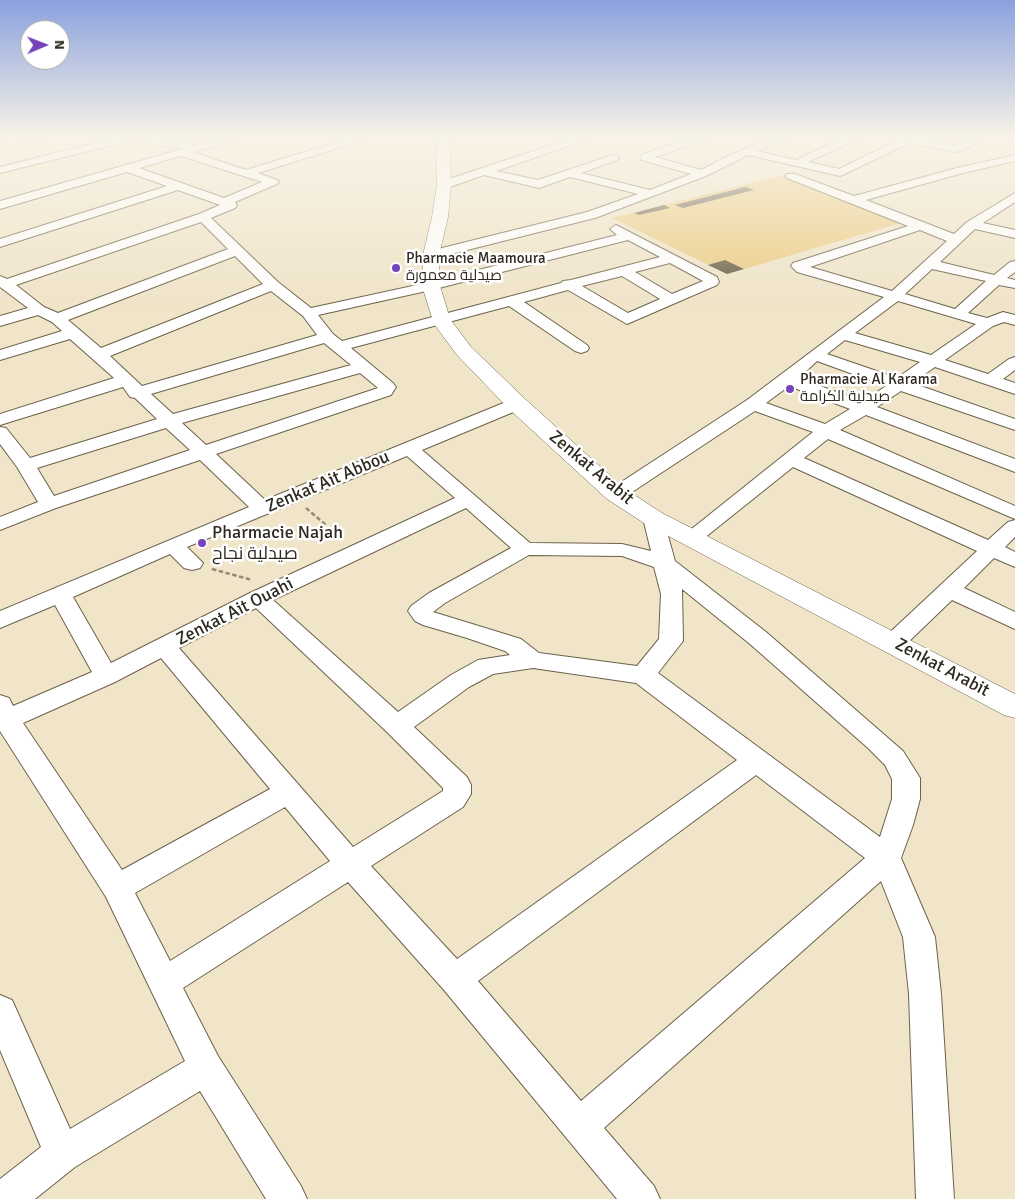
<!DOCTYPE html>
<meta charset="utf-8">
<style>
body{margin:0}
#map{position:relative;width:1015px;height:1199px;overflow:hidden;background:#f0e4c9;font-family:Signika,sans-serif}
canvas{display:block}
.north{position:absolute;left:20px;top:20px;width:50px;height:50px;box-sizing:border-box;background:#fff;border:1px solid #abaaa6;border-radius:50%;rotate:89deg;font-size:14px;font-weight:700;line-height:20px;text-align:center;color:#2e2a20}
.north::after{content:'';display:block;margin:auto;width:18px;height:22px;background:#7643bb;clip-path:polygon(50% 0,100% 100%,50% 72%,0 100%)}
</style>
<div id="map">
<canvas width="1015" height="1199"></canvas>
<div class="north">N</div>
</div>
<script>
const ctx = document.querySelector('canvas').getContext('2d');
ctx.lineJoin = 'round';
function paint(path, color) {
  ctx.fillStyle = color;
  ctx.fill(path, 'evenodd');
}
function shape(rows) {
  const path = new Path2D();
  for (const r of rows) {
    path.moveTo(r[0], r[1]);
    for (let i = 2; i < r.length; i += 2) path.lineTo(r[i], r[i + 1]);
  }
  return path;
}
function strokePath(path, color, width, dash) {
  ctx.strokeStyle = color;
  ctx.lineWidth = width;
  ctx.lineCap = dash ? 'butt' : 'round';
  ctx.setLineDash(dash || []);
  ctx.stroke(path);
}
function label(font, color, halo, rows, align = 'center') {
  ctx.font = font + ' Signika,Cairo,sans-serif';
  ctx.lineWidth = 5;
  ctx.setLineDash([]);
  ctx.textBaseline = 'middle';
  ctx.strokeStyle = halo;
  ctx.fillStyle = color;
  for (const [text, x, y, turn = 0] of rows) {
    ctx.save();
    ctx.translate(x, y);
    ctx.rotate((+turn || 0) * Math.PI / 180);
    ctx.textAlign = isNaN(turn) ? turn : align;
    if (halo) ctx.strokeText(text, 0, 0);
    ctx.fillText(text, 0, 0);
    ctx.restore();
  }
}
const green = shape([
 [783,175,904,222,727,274,612,218]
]);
const building = shape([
 [745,187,754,190,683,208,675,205],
 [664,205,670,208,639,215,634,213],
 [725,260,744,269,727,274,708,265]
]);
const path = shape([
 [306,508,326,525],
 [212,569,252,580]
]);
const street = shape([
 [0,137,6,137,0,140,0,137],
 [13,137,37,137,43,140,38,143,18,140,13,137],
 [120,137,151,137,196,145,224,137,239,137,238,139,193,152,246,170,353,137,368,137,367,139,258,173,277,180,279,182,277,184,235,202,237,205,235,208,211,218,278,282,311,308,431,282,617,235,610,229,616,225,717,277,719,282,717,285,627,324,568,290,524,302,587,345,589,348,587,351,581,353,575,351,509,306,351,348,393,383,396,387,391,395,216,454,265,500,511,400,517,399,523,400,526,404,523,408,422,450,530,543,622,544,651,551,643,518,646,514,653,512,660,514,663,518,675,561,766,632,903,751,920,778,920,799,913,825,901,858,935,937,941,994,954,1199,916,1199,909,994,903,937,881,881,604,1128,654,1186,660,1199,617,1199,444,990,348,882,183,988,218,1056,301,1186,307,1199,266,1199,200,1091,75,1167,35,1199,0,1199,0,1179,41,1147,0,1050,0,995,12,1000,70,1129,185,1061,106,897,0,731,0,695,9,698,13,706,92,672,55,605,0,628,0,611,249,507,200,460,56,508,0,530,0,517,38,502,17,467,0,444,0,427,6,428,30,458,157,419,135,398,130,397,123,387,0,425,0,414,114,378,70,339,0,360,0,350,62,331,52,322,38,315,0,326,0,316,28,308,0,287,0,276,7,279,199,214,220,205,178,190,0,247,0,239,167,186,127,172,0,209,0,201,182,149,133,140,0,173,0,167,120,137],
 [181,156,262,182,224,198,139,168,181,156],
 [201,222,228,249,58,313,44,307,16,285,201,222],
 [628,240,660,257,571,280,563,281,561,283,342,341,333,334,318,315,431,290,628,240],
 [235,256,263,284,101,348,68,320,235,256],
 [670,263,703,281,672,294,635,272,670,263],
 [622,276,660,299,628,313,582,286,622,276],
 [271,291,303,316,317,335,142,386,110,356,271,291],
 [324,343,351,365,173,414,151,394,324,343],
 [360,373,378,388,206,445,182,423,360,373],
 [166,428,190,450,54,496,37,468,166,428],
 [407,456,455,498,250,593,111,663,73,597,170,554,184,568,192,570,200,568,203,563,187,547,407,456],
 [466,508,511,548,429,593,411,606,408,611,415,621,423,625,467,638,505,651,510,655,478,660,451,675,398,712,273,600,466,508],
 [529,555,622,556,654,567,661,594,659,639,637,666,539,653,521,639,433,612,445,603,529,555],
 [682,589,750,644,868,748,885,765,892,779,892,799,880,837,658,673,683,641,682,589],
 [256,608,388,733,443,788,443,791,353,847,179,648,256,608],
 [161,658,270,789,122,870,23,723,115,682,161,658],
 [533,668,636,683,737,760,457,959,371,866,463,807,471,794,471,785,467,777,414,727,469,687,493,674,533,668],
 [756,775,865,858,581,1101,478,981,756,775],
 [285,807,330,861,170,961,135,893,285,807],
 [576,137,590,137,589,139,496,171,538,180,613,155,617,156,619,158,617,160,581,173,650,190,691,174,642,160,640,158,643,154,694,137,708,137,707,139,655,157,701,170,730,155,775,137,789,137,758,151,796,160,846,137,859,137,858,139,808,162,839,169,898,140,892,137,918,137,955,146,971,137,982,137,967,149,955,152,910,143,840,176,748,155,706,176,595,218,431,259,426,258,424,255,426,252,587,212,638,194,570,177,539,188,484,175,444,189,438,185,440,182,576,137],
 [1015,155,1015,161,963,173,866,200,954,234,967,222,1015,193,1015,202,983,223,1015,230,1015,238,975,229,940,262,994,275,1010,262,1015,261,1015,272,1007,278,1015,280,1015,288,999,285,968,313,987,318,1003,312,1015,315,1015,325,1004,322,993,326,945,360,988,374,1009,359,1015,357,1015,370,1003,379,1015,383,1015,394,935,367,912,383,1015,419,1015,430,901,391,877,407,1015,459,1015,472,866,415,840,430,1015,506,1015,519,828,439,804,458,988,540,1008,522,1015,520,1015,537,1005,547,1015,552,1015,567,994,558,964,588,1015,612,1015,629,952,600,902,648,894,650,886,648,882,642,886,636,977,551,793,467,698,543,691,545,684,543,681,539,684,535,813,432,755,411,623,498,616,500,609,498,606,494,609,490,747,400,884,297,797,272,791,266,793,263,908,226,787,178,785,176,787,174,795,174,854,196,957,168,1015,155],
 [920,230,947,241,892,291,810,267,920,230],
 [932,269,986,281,955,309,905,294,932,269],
 [898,301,976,324,931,355,855,333,898,301],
 [845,340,920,362,897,378,827,354,845,340],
 [817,361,886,386,863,402,799,378,817,361],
 [789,386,850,409,825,424,766,403,789,386]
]);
const secondary = shape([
 [437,137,449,137,451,185,448,217,439,255,440,286,450,319,471,347,525,399,625,489,662,513,1015,694,1015,718,1004,715,644,523,607,499,509,409,457,355,434,324,422,286,423,255,432,217,437,185,437,137]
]);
const markers = [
 [396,268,5,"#7643bb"],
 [790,389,5,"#7643bb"],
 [202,543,5,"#7643bb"]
];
const farPoinames = [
 ["Pharmacie Maamoura",406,259],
 ["صيدلية معمورة",406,276],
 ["Pharmacie Al Karama",800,380],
 ["صيدلية الكرامة",800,397]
];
const streetNames = [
 ["Zenkat Arabit",591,468,40],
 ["Zenkat Ait Abbou",328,482,-23],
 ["Zenkat Ait Ouahi",235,612,-27],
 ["Zenkat Arabit",942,668,28]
];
const poiNames = [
 ["Pharmacie Najah",212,533],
 ["صيدلية نجاح",212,554]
];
paint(green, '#ebcb82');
paint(building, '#695f48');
strokePath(street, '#6c624a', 2);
strokePath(secondary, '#6c624a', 1);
strokePath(path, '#948b79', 2.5, [4.5, 2.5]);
paint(street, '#fff');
paint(secondary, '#fff');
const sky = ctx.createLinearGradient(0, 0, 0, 305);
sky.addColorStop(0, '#8aa1de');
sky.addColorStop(0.45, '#f8f3e7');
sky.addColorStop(1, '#f8f3e700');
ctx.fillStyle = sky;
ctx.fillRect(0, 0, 1015, 305);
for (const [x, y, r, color] of markers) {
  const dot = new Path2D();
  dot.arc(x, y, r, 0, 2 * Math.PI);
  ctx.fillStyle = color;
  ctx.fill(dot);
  strokePath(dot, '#fff', 2);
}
label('15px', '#2e2a20', '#fff', farPoinames, 'left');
label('18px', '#2e2a20', '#fff', streetNames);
label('18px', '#2e2a20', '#fff', poiNames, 'left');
</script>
